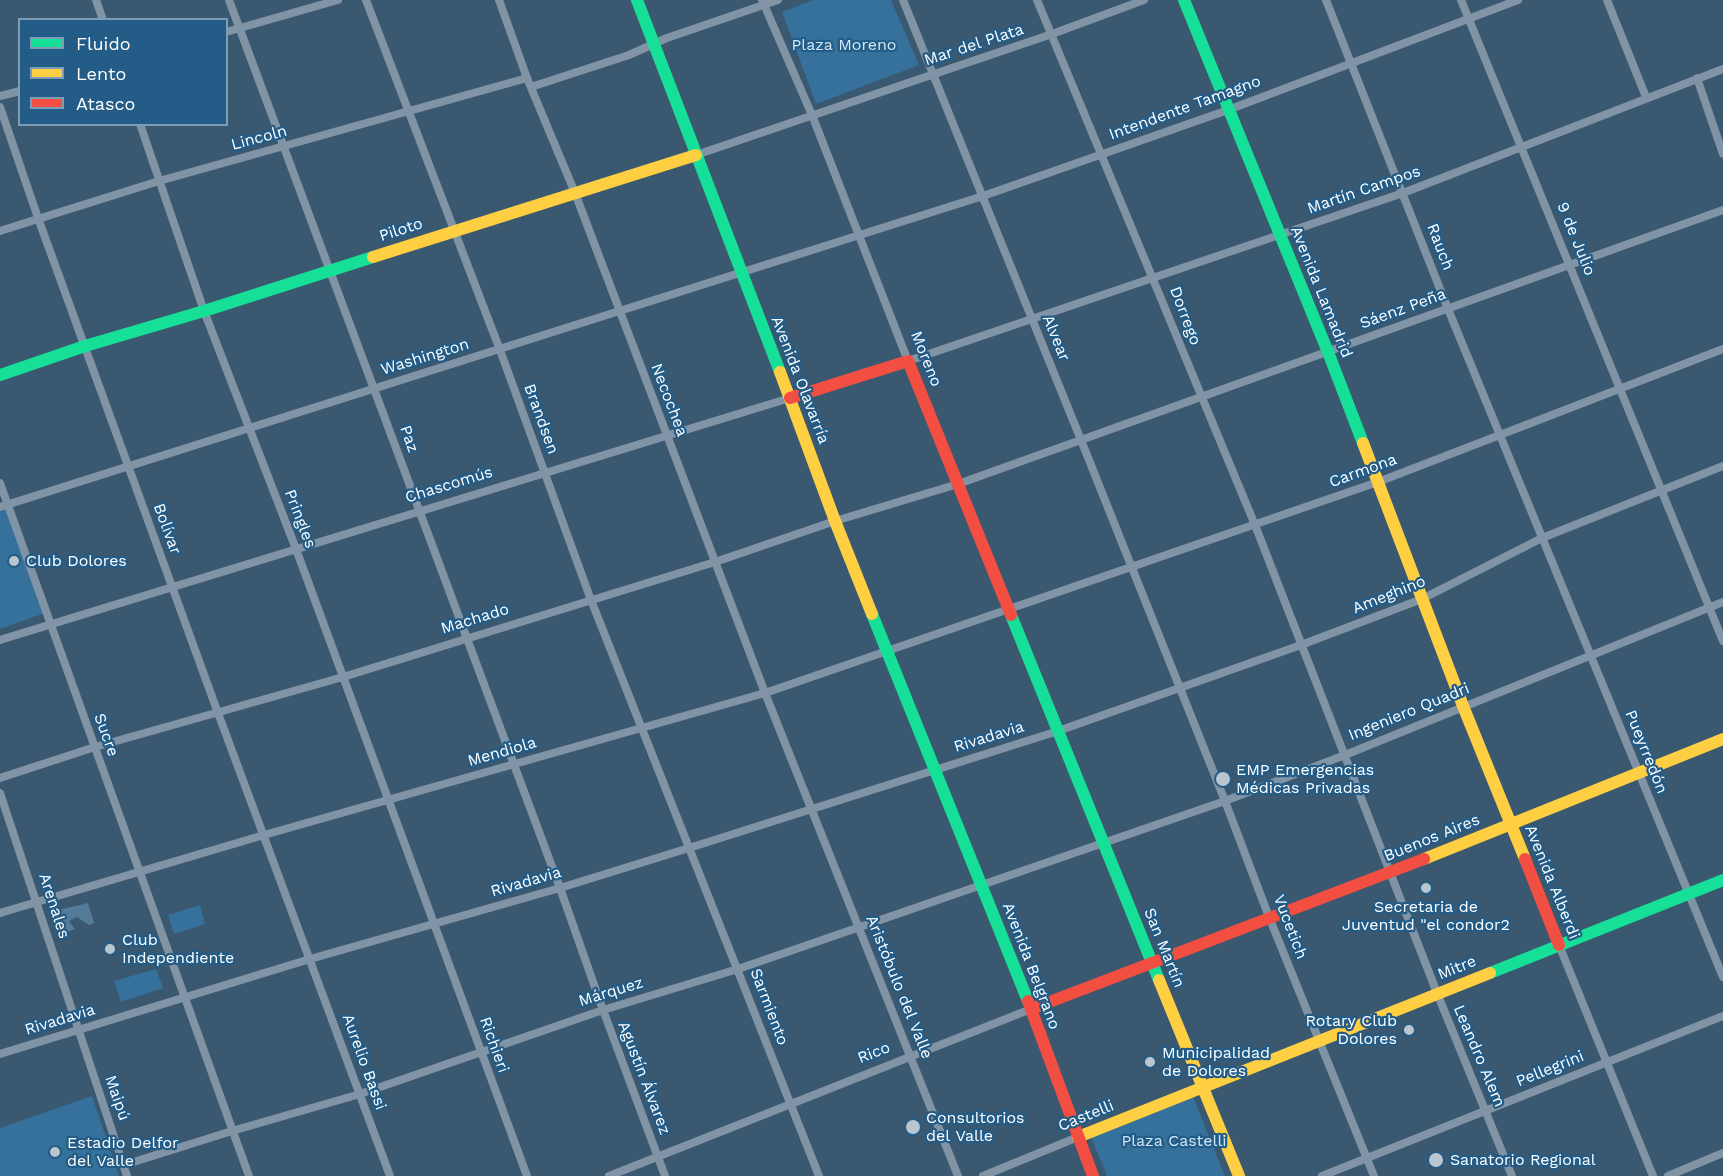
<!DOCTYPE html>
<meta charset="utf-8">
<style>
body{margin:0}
#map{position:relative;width:1723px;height:1176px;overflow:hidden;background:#3a5870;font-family:"Work Sans",sans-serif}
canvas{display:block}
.legend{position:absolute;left:18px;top:18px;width:210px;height:108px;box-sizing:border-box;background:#235c87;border:2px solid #7b9db7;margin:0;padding:8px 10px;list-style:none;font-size:18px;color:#fff}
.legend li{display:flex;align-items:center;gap:12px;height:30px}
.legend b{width:30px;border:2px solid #7b9db7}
</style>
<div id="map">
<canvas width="1723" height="1176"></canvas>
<ul class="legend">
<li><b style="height:8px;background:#16e098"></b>Fluido</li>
<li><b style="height:8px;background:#ffcf43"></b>Lento</li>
<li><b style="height:8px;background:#f24e42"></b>Atasco</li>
</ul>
</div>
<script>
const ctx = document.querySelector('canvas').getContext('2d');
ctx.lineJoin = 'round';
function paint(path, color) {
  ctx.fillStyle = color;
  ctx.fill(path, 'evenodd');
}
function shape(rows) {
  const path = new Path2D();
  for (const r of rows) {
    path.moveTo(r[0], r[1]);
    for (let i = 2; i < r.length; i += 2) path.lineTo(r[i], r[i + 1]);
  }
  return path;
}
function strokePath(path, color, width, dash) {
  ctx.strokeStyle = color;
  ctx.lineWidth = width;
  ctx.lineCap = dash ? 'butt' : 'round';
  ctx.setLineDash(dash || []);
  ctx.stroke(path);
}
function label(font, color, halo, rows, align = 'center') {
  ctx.font = font + ' "Work Sans",sans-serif';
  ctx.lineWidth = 4.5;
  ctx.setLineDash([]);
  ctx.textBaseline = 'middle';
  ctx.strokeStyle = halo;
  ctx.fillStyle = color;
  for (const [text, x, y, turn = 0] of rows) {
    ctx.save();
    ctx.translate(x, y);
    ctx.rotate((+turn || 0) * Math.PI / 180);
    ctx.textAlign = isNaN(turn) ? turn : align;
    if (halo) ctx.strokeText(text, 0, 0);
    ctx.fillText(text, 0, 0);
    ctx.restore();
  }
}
const green = shape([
 [813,0,891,0,919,65,816,104,782,12],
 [9,507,45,613,0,629,0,510],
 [200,905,205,924,174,934,168,915],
 [156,969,163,988,121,1002,114,981],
 [92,1096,119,1176,0,1176,0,1128],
 [1193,1096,1225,1176,1107,1176,1091,1137]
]);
const water = shape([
 [88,903,94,923,89,925,77,917,69,921,75,929,65,933,58,910]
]);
const street = shape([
 [96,0,103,20],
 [229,0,560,888,603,1010,665,1176],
 [366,0,500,350,591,600,819,1176],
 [499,0,527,78,575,193,765,693,958,1176],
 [762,0,812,115,908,361,1403,193,1723,69],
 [903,0,1081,440,1225,801,1269,917,1374,1176],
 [1037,0,1255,525,1437,993,1512,1176],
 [1326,0,1448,309,1723,977],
 [1461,0,1723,641],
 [1607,0,1646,97],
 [226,32,338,0],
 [1697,78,1723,154],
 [531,87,629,55,667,38,778,0],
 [0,96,20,91],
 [0,107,38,218,218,713,390,1176],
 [140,124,204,311,296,549,527,1176],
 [696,155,1052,34,1144,0],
 [0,231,159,181,527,78],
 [0,483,249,1176],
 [0,507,983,196,1228,110,1518,0],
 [0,640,790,398],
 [0,778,95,747,343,677,715,562,835,521,958,484,1723,210],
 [0,793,127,1176],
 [0,913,264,835,765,693,1378,482,1723,349],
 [1559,945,1653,1176],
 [0,1054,310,959,560,888,689,848,1058,731,1301,645,1422,599,1542,538,1723,466],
 [124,1165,232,1131,360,1094,603,1010,738,969,1225,801,1345,755,1723,602],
 [609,1176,1031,1009],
 [983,1176,1078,1137],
 [1322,1176,1723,1016],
 [1668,1176,1723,1153]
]);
const fast = shape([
 [637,0,780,372],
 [1184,0,1328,352,1363,443],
 [0,375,85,346,204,311,373,257],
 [872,614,1028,1001],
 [1011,615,1159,980],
 [1490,973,1723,880]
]);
const slow = shape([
 [373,257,696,155],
 [780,372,835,521,872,614],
 [1363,443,1463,706,1525,859],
 [1424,859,1723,739],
 [1159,980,1239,1176],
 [1078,1137,1490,973]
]);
const jam = shape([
 [790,398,908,361,1011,615],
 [1525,859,1559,945],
 [1028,1001,1093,1176],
 [1031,1009,1424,859]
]);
const markers = [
 [14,561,6,"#bac5cd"],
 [1223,779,8,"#bac5cd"],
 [1426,888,6,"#bac5cd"],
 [110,949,6,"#bac5cd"],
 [1409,1030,6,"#bac5cd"],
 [1150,1062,6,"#bac5cd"],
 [913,1127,8,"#bac5cd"],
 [55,1152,6,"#bac5cd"],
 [1436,1160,8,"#bac5cd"]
];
const parkNames = [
 ["Plaza Moreno",844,45],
 ["Plaza Castelli",1174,1141]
];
const streetNames = [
 ["Mar del Plata",974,45,-18],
 ["Intendente Tamagno",1185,108,-20],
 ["Lincoln",259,138,-15],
 ["Martín Campos",1364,190,-19],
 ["Piloto",401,230,-18],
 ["9 de Julio",1576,239,68],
 ["Rauch",1440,247,69],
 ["Avenida Lamadrid",1321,292,68],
 ["Sáenz Peña",1403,309,-20],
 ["Dorrego",1185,316,69],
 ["Alvear",1056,338,68],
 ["Washington",425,357,-17],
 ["Moreno",926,359,68],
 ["Avenida Olavarría",800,380,69],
 ["Necochea",669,400,69],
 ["Brandsen",541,419,70],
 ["Paz",409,439,70],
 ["Carmona",1363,471,-20],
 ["Chascomús",449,485,-17],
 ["Pringles",300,519,69],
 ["Bolívar",167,529,70],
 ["Ameghino",1389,595,-22],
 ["Machado",475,619,-17],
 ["Ingeniero Quadri",1409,712,-22],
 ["Sucre",106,735,70],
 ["Rivadavia",989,737,-17],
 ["Mendiola",502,752,-16],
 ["Pueyrredón",1646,752,68],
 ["Buenos Aires",1432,838,-22],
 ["Rivadavia",526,882,-16],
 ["Avenida Alberdi",1552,882,68],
 ["Arenales",54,906,72],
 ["Vucetich",1290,927,69],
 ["San Martín",1164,948,68],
 ["Avenida Belgrano",1031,966,69],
 ["Mitre",1457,968,-22],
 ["Aristóbulo del Valle",899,987,68],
 ["Márquez",611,992,-17],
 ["Sarmiento",769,1007,69],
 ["Rivadavia",60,1020,-17],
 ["Richieri",494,1045,70],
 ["Rico",874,1053,-22],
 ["Leandro Alem",1479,1056,67],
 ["Aurelio Bassi",364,1062,70],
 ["Pellegrini",1550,1069,-22],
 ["Agustín Álvarez",644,1078,69],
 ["Maipú",117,1098,71],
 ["Castelli",1086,1116,-22]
];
const poiNames = [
 ["Club Dolores",26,561],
 ["EMP Emergencias",1236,770],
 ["Médicas Privadas",1236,788],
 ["Secretaria de",1426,907,"center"],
 ["Juventud \"el condor2",1426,925,"center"],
 ["Club",122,940],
 ["Independiente",122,958],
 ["Rotary Club",1397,1021,"right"],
 ["Dolores",1397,1039,"right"],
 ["Municipalidad",1162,1053],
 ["de Dolores",1162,1071],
 ["Consultorios",926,1118],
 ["del Valle",926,1136],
 ["Estadio Delfor",67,1143],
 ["del Valle",67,1161],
 ["Sanatorio Regional",1450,1160]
];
paint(green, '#35719b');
paint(water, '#547b98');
strokePath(street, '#8094a6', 8);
strokePath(fast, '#16e098', 12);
strokePath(slow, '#ffcf43', 12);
strokePath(jam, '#f24e42', 12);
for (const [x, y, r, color] of markers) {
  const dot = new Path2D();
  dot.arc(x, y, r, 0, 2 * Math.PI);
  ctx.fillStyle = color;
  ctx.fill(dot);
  strokePath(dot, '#235c87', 2);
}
label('16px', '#d2e8f7', '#235c87', parkNames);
label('16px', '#fff', '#235c87', streetNames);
label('16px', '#fff', '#235c87', poiNames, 'left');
</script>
